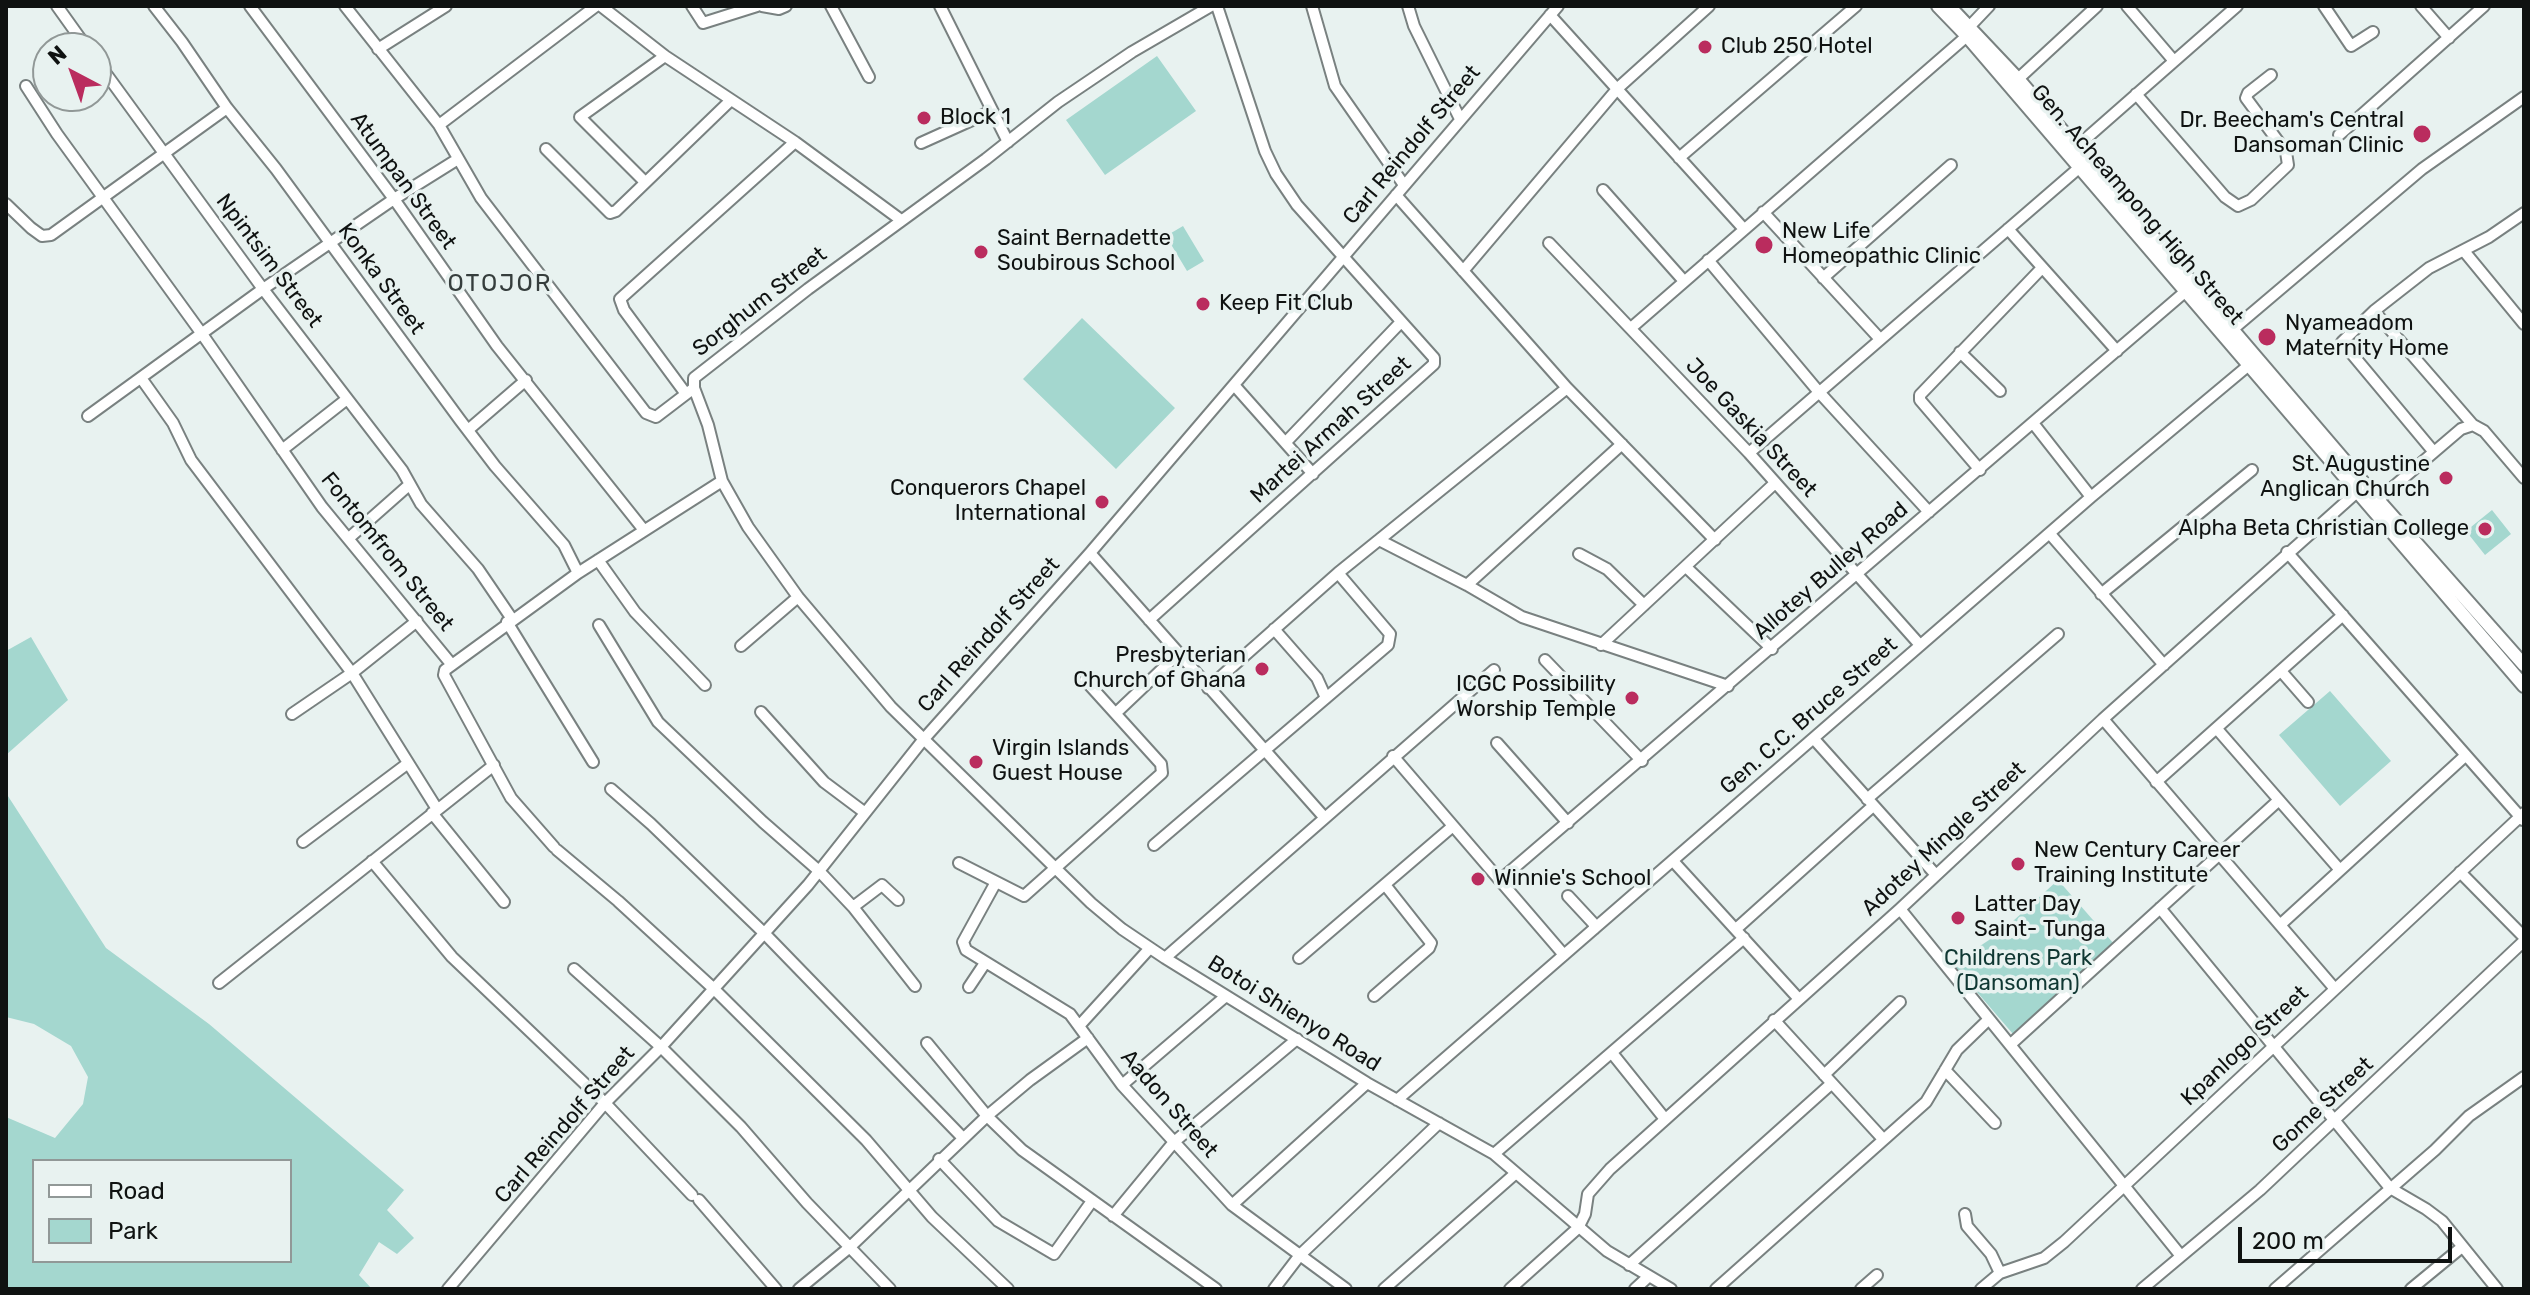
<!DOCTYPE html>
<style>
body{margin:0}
#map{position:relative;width:2530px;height:1295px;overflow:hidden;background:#e8f2f0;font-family:Rubik,sans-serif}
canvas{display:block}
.frame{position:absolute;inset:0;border:8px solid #0f1211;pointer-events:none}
.legend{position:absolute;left:32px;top:1159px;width:260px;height:104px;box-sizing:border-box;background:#e8f2f0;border:2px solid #919897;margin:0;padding:10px 14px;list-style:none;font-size:24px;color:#0f1211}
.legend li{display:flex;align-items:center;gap:16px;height:40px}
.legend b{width:40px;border:2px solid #919897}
.north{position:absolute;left:32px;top:32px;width:80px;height:80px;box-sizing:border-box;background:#e8f2f0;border:2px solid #919897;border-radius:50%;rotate:319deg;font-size:22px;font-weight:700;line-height:32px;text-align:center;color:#0f1211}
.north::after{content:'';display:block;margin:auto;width:28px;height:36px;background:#ba2c5e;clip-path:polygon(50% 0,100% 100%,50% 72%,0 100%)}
.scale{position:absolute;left:2238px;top:1227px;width:214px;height:36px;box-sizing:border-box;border:4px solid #0f1211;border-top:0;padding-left:10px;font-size:24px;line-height:28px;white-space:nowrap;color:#0f1211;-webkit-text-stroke:6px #e8f2f0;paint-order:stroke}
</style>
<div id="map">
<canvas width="2530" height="1295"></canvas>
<div class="frame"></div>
<ul class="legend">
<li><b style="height:10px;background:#fff"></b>Road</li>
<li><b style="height:22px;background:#a4d7cf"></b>Park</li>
</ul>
<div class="north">N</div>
<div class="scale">200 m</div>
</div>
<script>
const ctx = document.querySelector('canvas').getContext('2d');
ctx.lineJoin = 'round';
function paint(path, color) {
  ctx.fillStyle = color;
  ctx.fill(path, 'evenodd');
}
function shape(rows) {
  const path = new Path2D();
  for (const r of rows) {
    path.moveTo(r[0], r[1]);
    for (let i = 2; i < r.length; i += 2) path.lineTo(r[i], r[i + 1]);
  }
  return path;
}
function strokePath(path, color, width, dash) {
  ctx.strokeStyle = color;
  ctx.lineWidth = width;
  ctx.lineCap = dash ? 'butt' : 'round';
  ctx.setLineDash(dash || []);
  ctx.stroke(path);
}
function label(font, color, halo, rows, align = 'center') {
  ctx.font = font + ' Rubik,sans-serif';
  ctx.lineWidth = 7;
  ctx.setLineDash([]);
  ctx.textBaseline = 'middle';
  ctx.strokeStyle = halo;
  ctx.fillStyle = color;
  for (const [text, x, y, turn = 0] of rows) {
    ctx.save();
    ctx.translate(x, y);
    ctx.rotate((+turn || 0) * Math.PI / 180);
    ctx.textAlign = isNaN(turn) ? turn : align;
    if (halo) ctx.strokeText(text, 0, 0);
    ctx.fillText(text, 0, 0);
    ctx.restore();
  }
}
const green = shape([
 [1157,56,1196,111,1105,175,1066,120],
 [1183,226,1204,261,1187,271,1166,236],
 [1082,318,1175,408,1116,469,1023,379],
 [2492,510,2511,534,2485,555,2466,531],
 [31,637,68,700,6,755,6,651],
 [2330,691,2391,761,2340,806,2279,735],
 [6,793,106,948,209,1024,404,1190,387,1210,414,1238,397,1254,379,1242,359,1275,372,1289,6,1289,6,1117,55,1138,83,1104,88,1077,71,1046,34,1024,6,1017],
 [34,1161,290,1161,290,1261,34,1261],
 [2058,880,2114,944,2013,1034,1953,964,2001,932]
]);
const minor = shape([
 [57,6,87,48],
 [154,6,182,42,227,108,276,169,460,420,495,466,564,545,578,573],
 [250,6,394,199,497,346,643,529],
 [345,6,439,125,481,198,646,413,656,417,694,388],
 [601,6,665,56,795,142,901,220],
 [692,6,703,23,757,6],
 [762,6,779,9,786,6],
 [831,6,869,77],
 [940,6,1008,142],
 [1211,6,1132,52,1058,102,986,159,808,289,694,378,694,388,708,425,722,481,748,527,798,597,891,707,1091,903,1122,929,1165,958,1367,1083,1494,1154,1607,1251,1671,1289],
 [1312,6,1335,86,1404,185],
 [1408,6,1414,26,1460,119],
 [2127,6,2174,61],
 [2324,6,2351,46,2373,32],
 [2421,6,2449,38],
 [1550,15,1743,228],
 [1970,26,1989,6],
 [378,49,446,6],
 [96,60,263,289,402,470,421,504,478,569,512,619],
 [2018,79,2097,6],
 [26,86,57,134,202,334,322,507,452,665],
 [2136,94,2225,197,2238,206,2251,200,2288,165,2286,152,2246,98,2248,93,2271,75],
 [439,125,596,6],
 [2339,135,2484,6],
 [921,143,992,111],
 [546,149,610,213,616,211,731,100],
 [2073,150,2237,6],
 [1679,158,1856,6],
 [645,182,580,117,665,56],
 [1603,190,1683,280],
 [1396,195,1567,388,1715,540],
 [6,204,31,228,42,236,51,235,227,108],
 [1763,212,1880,339],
 [2008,229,2117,351],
 [1549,243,1749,453,1920,645],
 [2464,251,2524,324],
 [1708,260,1818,391,1929,512],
 [1463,271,1618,88,1709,6],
 [1823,278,1951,165],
 [2374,311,2473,425,2484,431,2524,478],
 [1631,328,1967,36],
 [2232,330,2422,169,2524,97],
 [1960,352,2000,391],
 [141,378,173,423,191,460,352,673,437,809],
 [1234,385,1313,474],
 [686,394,624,310,620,299,795,142],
 [88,416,263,289,394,199,458,159],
 [2033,423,2091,497],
 [468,430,526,380],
 [1286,442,1401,322],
 [282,450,347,399],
 [2433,451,2342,342,2374,311,2429,268,2489,237,2524,213],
 [1749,453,2080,167],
 [1980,470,1920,400,1920,395,2041,269],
 [2372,505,2461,429,2473,425],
 [2050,534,2164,665],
 [349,538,409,485],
 [1379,540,1467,585,1522,617,1728,686],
 [2287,552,2523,820],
 [1090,553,1324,817],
 [1579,554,1607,569,1644,605],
 [598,560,635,612,705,685],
 [1686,567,1772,649],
 [1467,585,1622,444],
 [2101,594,2252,470],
 [1149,620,1434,364,1434,358,1297,205,1276,174,1265,151,1217,6],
 [507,622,593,762],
 [599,625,658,722,763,822,819,871,853,907,915,986],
 [1274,629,1317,678,1326,698],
 [1601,645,1775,483],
 [741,646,798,597],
 [1545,660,1642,761],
 [2281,671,2308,702],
 [1208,688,1338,573,1567,388],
 [761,712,824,782,864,812],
 [1116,713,1178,654],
 [292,714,352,673,417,621],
 [2103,719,2335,989],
 [2217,729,2340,870],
 [1814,739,1936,875],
 [1497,743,1568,823],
 [1393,756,1564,955],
 [2156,782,2343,615],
 [611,789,651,824,764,933,962,1137],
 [1867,799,2058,634],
 [432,813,504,902],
 [303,842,407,764],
 [1154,845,1388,645,1390,634,1338,573],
 [554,847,511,798,444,675,445,670,578,573,722,481],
 [557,850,618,901,714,989,866,1140,932,1217,1008,1289],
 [372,861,452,957,605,1103,692,1195],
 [1673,861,1798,998],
 [959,863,1024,896,1162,773,1161,764,1085,680],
 [2460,872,2524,937],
 [1500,880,2186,291],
 [996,882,963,942,966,950,1070,1014,1122,1085,1232,1205,1346,1289],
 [1568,896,1594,924,1594,929],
 [853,907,882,885,898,900],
 [2160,908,2390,1188,2426,1209,2442,1221,2497,1289],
 [1900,909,2181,1256],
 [2280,925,2465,756],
 [1736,929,1873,806],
 [1165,958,1494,670],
 [1299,958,1453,826],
 [574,969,661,1047,741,1127,807,1203,890,1289],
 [219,983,494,765],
 [969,987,985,963],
 [1374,996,1429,948,1431,943,1386,886],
 [1774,1020,1883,1139],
 [1079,1026,1150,948],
 [927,1043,987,1116,1022,1150,1216,1289],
 [2011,1044,2279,800],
 [1612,1053,1665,1119],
 [1945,1070,1995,1123],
 [1824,1075,1900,1002],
 [1122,1085,1226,996],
 [1397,1100,2091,497,2249,365],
 [1494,1154,1744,938],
 [939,1159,998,1221,1054,1254,1092,1201],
 [699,1200,776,1289],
 [1232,1205,1367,1083],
 [1965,1214,1967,1226,1991,1254,2000,1273],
 [1113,1216,1174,1142,1297,1039],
 [1629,1265,1831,1084],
 [448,1289,605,1103,661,1047,808,885,923,740,1090,553,1558,6],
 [799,1289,850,1247,987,1116,1030,1080,1088,1038],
 [1274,1289,1300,1255,1439,1123],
 [1384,1289,1516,1173],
 [1510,1289,1578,1228,1585,1214,1588,1194,1610,1169,1900,909,2103,719,2357,492],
 [1635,1289,1648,1277],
 [1716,1289,1926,1102,1957,1050,1989,1019],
 [1861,1289,1877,1275],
 [1981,1289,2000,1273,2044,1258,2064,1242,2524,813],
 [2142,1289,2260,1190,2524,941],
 [2275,1289,2435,1150,2469,1116,2524,1077],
 [2411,1289,2462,1247]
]);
const major = shape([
 [1938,6,1967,36,2524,686],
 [1949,6,2018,79,2378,500,2524,665]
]);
const markers = [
 [1705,47,8,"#ba2c5e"],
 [924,118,8,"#ba2c5e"],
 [2422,134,10,"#ba2c5e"],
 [1764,245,10,"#ba2c5e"],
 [981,252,8,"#ba2c5e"],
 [1203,304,8,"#ba2c5e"],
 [2267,337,10,"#ba2c5e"],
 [2446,478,8,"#ba2c5e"],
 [1102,502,8,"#ba2c5e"],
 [2485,529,8,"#ba2c5e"],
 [1262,669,8,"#ba2c5e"],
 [1632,698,8,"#ba2c5e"],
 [976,762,8,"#ba2c5e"],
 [2018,864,8,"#ba2c5e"],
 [1478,879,8,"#ba2c5e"],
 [1958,918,8,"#ba2c5e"]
];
const poiNames = [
 ["Club 250 Hotel",1721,47],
 ["Block 1",940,118],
 ["Dr. Beecham's Central",2404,121,"right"],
 ["Dansoman Clinic",2404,146,"right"],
 ["New Life",1782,232],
 ["Homeopathic Clinic",1782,257],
 ["Saint Bernadette",997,239],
 ["Soubirous School",997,264],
 ["Keep Fit Club",1219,304],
 ["Nyameadom",2285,324],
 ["Maternity Home",2285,349],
 ["St. Augustine",2430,465,"right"],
 ["Anglican Church",2430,490,"right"],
 ["Conquerors Chapel",1086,489,"right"],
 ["International",1086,514,"right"],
 ["Alpha Beta Christian College",2469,529,"right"],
 ["Presbyterian",1246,656,"right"],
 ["Church of Ghana",1246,681,"right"],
 ["ICGC Possibility",1616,685,"right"],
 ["Worship Temple",1616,710,"right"],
 ["Virgin Islands",992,749],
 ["Guest House",992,774],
 ["New Century Career",2034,851],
 ["Training Institute",2034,876],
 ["Winnie's School",1494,879],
 ["Latter Day",1974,905],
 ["Saint- Tunga",1974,930]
];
const streetNames = [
 ["Carl Reindolf Street",1412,145,-50],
 ["Atumpan Street",403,181,54],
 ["Gen. Acheampong High Street",2137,205,49],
 ["Npintsim Street",269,261,53],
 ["Konka Street",381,279,54],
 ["Sorghum Street",760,302,-38],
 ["Joe Gaskia Street",1751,428,47],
 ["Martei Armah Street",1331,430,-42],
 ["Fontomfrom Street",387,552,51],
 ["Allotey Bulley Road",1831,571,-41],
 ["Carl Reindolf Street",989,635,-48],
 ["Gen. C.C. Bruce Street",1809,716,-41],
 ["Adotey Mingle Street",1944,839,-43],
 ["Botoi Shienyo Road",1294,1014,32],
 ["Kpanlogo Street",2245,1046,-43],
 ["Aadon Street",1169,1104,49],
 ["Gome Street",2323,1105,-43],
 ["Carl Reindolf Street",565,1125,-49]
];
const parkNames = [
 ["Childrens Park",2018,959],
 ["(Dansoman)",2018,984]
];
const neighbourhoodNames = [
 ["OTOJOR",500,284]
];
paint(green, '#a4d7cf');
strokePath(minor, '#798180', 14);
strokePath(major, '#798180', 16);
strokePath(minor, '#fff', 10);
strokePath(major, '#fff', 12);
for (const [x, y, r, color] of markers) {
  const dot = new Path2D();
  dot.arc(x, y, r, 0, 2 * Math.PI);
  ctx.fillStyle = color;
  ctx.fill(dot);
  strokePath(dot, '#e8f2f0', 3);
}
label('22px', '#0f1211', '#e8f2f0', poiNames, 'left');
label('22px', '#0f1211', '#e8f2f0', streetNames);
label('22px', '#0f3732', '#e8f2f0', parkNames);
ctx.letterSpacing = '2px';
label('24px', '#363e3d', '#e8f2f0', neighbourhoodNames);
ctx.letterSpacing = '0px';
</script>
